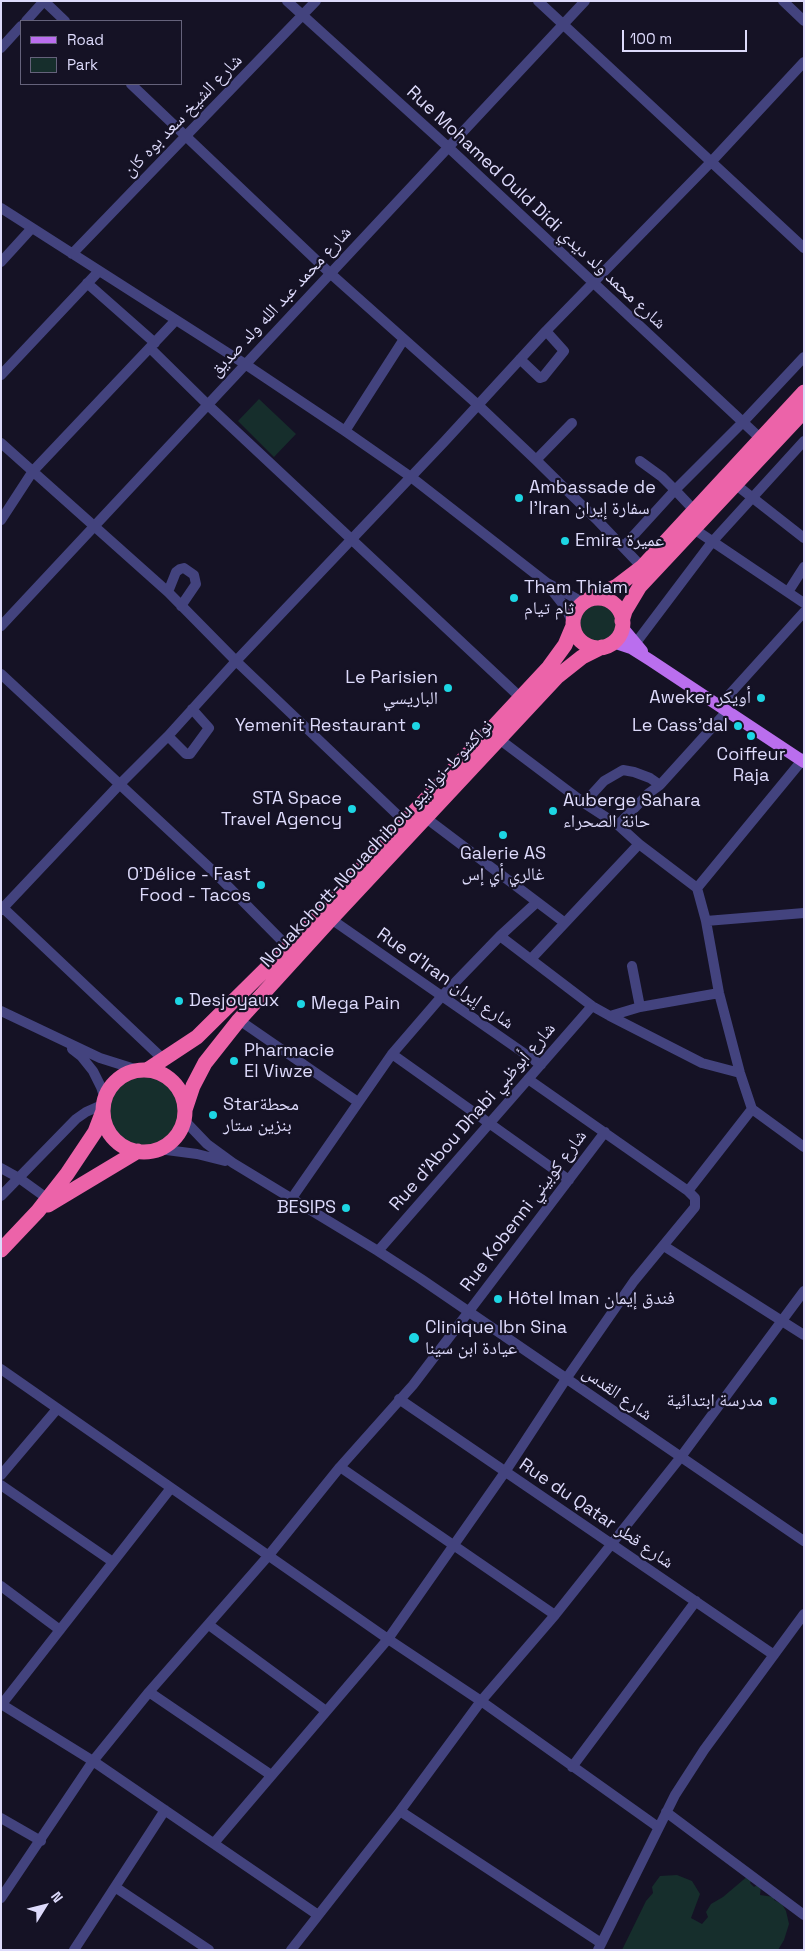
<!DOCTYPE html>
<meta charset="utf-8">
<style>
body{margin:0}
#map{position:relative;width:805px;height:1951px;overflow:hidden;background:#151225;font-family:"Space Grotesk",sans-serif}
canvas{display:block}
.frame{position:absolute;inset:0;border:2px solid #dddafb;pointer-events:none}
.legend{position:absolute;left:20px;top:20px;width:162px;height:65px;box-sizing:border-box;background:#151225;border:1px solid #65627b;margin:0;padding:6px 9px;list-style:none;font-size:15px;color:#dddafb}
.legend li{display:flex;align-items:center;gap:10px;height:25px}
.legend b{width:25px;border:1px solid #65627b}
.north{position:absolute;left:20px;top:1881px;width:50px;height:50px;-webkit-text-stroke:4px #151225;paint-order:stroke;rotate:54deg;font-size:14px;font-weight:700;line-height:20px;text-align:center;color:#dddafb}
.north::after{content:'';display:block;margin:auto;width:18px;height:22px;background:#dddafb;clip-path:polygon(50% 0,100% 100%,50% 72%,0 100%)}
.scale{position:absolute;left:622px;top:30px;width:125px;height:22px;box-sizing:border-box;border:2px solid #dddafb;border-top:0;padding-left:6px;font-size:15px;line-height:18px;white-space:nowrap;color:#dddafb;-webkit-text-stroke:4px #151225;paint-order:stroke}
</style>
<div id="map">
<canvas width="805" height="1951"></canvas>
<div class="frame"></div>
<ul class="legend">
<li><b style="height:6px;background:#ba6eee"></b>Road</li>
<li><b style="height:14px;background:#162e2c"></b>Park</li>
</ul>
<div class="north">N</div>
<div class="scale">100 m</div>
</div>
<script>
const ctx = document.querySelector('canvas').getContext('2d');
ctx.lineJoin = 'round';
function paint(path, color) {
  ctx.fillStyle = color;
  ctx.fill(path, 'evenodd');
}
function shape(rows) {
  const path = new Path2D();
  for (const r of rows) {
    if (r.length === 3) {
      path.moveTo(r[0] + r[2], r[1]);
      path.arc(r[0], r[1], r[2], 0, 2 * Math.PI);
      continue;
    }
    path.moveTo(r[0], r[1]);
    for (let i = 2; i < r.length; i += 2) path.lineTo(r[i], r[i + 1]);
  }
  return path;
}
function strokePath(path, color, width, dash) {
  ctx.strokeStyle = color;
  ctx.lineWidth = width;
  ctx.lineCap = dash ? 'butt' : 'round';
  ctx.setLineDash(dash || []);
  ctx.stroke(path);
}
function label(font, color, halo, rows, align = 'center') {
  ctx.font = font + ' "Space Grotesk","Noto Naskh Arabic",sans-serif';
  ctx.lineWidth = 4.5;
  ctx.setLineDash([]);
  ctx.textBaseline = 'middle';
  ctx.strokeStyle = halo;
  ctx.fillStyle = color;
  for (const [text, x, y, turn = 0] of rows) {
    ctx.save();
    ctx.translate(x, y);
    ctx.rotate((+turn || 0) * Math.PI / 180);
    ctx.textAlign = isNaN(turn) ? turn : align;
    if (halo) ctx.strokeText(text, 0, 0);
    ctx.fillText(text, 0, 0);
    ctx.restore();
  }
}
const green = shape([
 [259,399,296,434,274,457,238,421],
 [596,623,20],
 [145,1112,38],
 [677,1875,692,1881,700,1894,691,1918,702,1924,708,1917,706,1912,711,1904,723,1897,749,1875,753,1878,750,1883,754,1887,759,1884,761,1887,760,1895,774,1897,774,1900,782,1904,786,1911,789,1924,784,1940,778,1950,622,1950,646,1901,653,1893,652,1887,660,1876]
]);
const minor = shape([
 [287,1,448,147,761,439],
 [538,1,804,248],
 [783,1,804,21],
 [26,21,44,1,65,21],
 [1,48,21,26],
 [131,84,331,274,478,405,536,460,598,521,642,567],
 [1,208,245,364,345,431,411,477,547,583,575,598,586,601],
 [72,254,316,1],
 [1,262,32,228],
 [87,283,155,343],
 [150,348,208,405,521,698],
 [520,359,540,378,543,377,564,351,546,331],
 [1,375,99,271],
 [345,431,404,339],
 [1,443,168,592,236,661,405,822],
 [536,460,572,423],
 [735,484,804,538],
 [694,510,675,490,743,422,804,357],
 [1,520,33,471,176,320],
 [694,529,804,603],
 [623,547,675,490,662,477,640,461],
 [550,588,565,607,573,623],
 [168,592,176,572,180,569,184,568,194,575,196,584,181,606],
 [788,592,804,567],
 [1,626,585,1],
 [635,644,712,542,804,441],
 [1,674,213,871,288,947],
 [719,706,804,612],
 [168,736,186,754,190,754,209,728,192,709],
 [499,739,584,803,618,825,639,844,697,888,706,921,719,993,740,1073,752,1109,804,1147],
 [584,803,604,781,623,770,634,772,650,778,660,785],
 [426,818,565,923],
 [618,825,649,793,660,785,727,711],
 [697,888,804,758],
 [1,906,164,1060],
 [1,910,120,784,168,736,236,661,444,442,546,331,711,162,804,62],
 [331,919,541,1065],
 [706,921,804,913],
 [500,936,592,1006,610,1016,702,1063,740,1073],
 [531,959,639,844],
 [632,966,640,1007],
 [1,1011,100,1058,138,1070],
 [610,1016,640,1007,719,993],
 [239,1020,358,1102],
 [72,1049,81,1056,93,1071,101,1087,105,1099],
 [392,1054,569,1180],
 [184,1120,207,1144,233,1163,378,1251,421,1279,804,1541],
 [159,1149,197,1154,225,1161],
 [1,1168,19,1178,48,1199],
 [688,1191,752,1109],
 [1,1196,76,1119,86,1112,104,1104],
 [292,1198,392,1054,442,996,500,936,537,902],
 [664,1246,804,1335],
 [378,1251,592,1006],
 [1,1369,388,1639,481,1701,658,1827],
 [399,1399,774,1655],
 [340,1467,555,1615],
 [1,1475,57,1409],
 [1,1485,113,1562],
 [1,1586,60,1630],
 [209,1625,326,1711],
 [149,1692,271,1775],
 [1,1704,93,1761,318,1915],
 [2,1704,171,1488],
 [572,1767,696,1601],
 [400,1811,601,1943],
 [666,1812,804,1915],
 [1,1818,41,1841],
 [214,1843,388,1639,505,1472,566,1379,634,1281,695,1207,695,1198,688,1191,528,1079],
 [115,1887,209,1950],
 [1,1898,93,1761,149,1692,269,1555,340,1467,413,1385,605,1132],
 [74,1950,165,1810],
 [291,1950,400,1811,481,1701,555,1615,680,1458,804,1291],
 [598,1950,675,1795,704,1750,804,1614]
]);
const major = shape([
 [622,627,642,651],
 [613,642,631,648,650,660,804,762]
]);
const highway = shape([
 [598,623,25],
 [589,599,617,586,642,567,804,392],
 [622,621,625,611,640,586,804,411],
 [147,1070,197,1037,288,947,549,667,565,645,573,626],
 [144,1111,41],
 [185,1110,193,1086,205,1063,239,1020,331,919,558,676,582,657,602,647],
 [48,1205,138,1151],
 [1,1250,38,1211,67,1174,95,1132,103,1111]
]);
const markers = [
 [519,498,5,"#1dd6e4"],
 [565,541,5,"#1dd6e4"],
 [514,598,5,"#1dd6e4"],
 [448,688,5,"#1dd6e4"],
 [761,698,5,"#1dd6e4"],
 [416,726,5,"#1dd6e4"],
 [738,726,5,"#1dd6e4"],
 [751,736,5,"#1dd6e4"],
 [352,809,5,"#1dd6e4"],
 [553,811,5,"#1dd6e4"],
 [503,835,5,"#1dd6e4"],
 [261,885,5,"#1dd6e4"],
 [179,1001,5,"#1dd6e4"],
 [301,1004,5,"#1dd6e4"],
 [234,1061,5,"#1dd6e4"],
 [213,1115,5,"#1dd6e4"],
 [346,1208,5,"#1dd6e4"],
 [498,1299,5,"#1dd6e4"],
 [414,1338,6,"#1dd6e4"],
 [773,1401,5,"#1dd6e4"]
];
const streetNames = [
 ["شارع الشيخ سعد بوه كان",183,116,-46],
 ["Rue Mohamed Ould Didi شارع محمد ولد ديدي",536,208,43],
 ["شارع محمد عبد الله ولد صديق",281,302,-47],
 ["Nouakchott-Nouadhibou نواكشوط-نواذيبو",377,844,-47],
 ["Rue d'Iran شارع إيران",445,979,35],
 ["Rue d'Abou Dhabi شارع أبوظبي",473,1117,-49],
 ["Rue Kobenni شارع كوبيني",524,1211,-53],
 ["شارع القدس",617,1394,35],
 ["Rue du Qatar شارع قطر",596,1514,34]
];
const poiNames = [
 ["Ambassade de",529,488],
 ["l'Iran سفارة إيران",529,509],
 ["Emira عميرة",575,541],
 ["Tham Thiam",524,588],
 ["ثام تيام",524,609],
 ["Le Parisien",438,678,"right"],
 ["الباريسي",438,699,"right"],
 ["Aweker أويكر",751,698,"right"],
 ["Yemenit Restaurant",406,726,"right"],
 ["Le Cass'dal",728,726,"right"],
 ["Coiffeur",751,755,"center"],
 ["Raja",751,776,"center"],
 ["STA Space",342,799,"right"],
 ["Travel Agency",342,820,"right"],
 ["Auberge Sahara",563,801],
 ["حانة الصحراء",563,822],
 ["Galerie AS",503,854,"center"],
 ["غالري أي إس",503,875,"center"],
 ["O'Délice - Fast",251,875,"right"],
 ["Food - Tacos",251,896,"right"],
 ["Desjoyaux",189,1001],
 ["Mega Pain",311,1004],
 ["Pharmacie",244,1051],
 ["El Viwze",244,1072],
 ["Starمحطة",223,1105],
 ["بنزين ستار",223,1126],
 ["BESIPS",336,1208,"right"],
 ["Hôtel Iman فندق إيمان",508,1299],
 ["Clinique Ibn Sina",425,1328],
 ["عيادة ابن سينا",425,1349],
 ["مدرسة ابتدائية",763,1401,"right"]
];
paint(green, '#162e2c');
strokePath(minor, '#43437e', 10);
strokePath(major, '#ba6eee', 12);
strokePath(highway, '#ec63a9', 15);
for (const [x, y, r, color] of markers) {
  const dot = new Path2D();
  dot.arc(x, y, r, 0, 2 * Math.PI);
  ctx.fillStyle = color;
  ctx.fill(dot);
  strokePath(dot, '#151225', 2);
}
label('18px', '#dddafb', '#151225', streetNames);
label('18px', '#dddafb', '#151225', poiNames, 'left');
</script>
